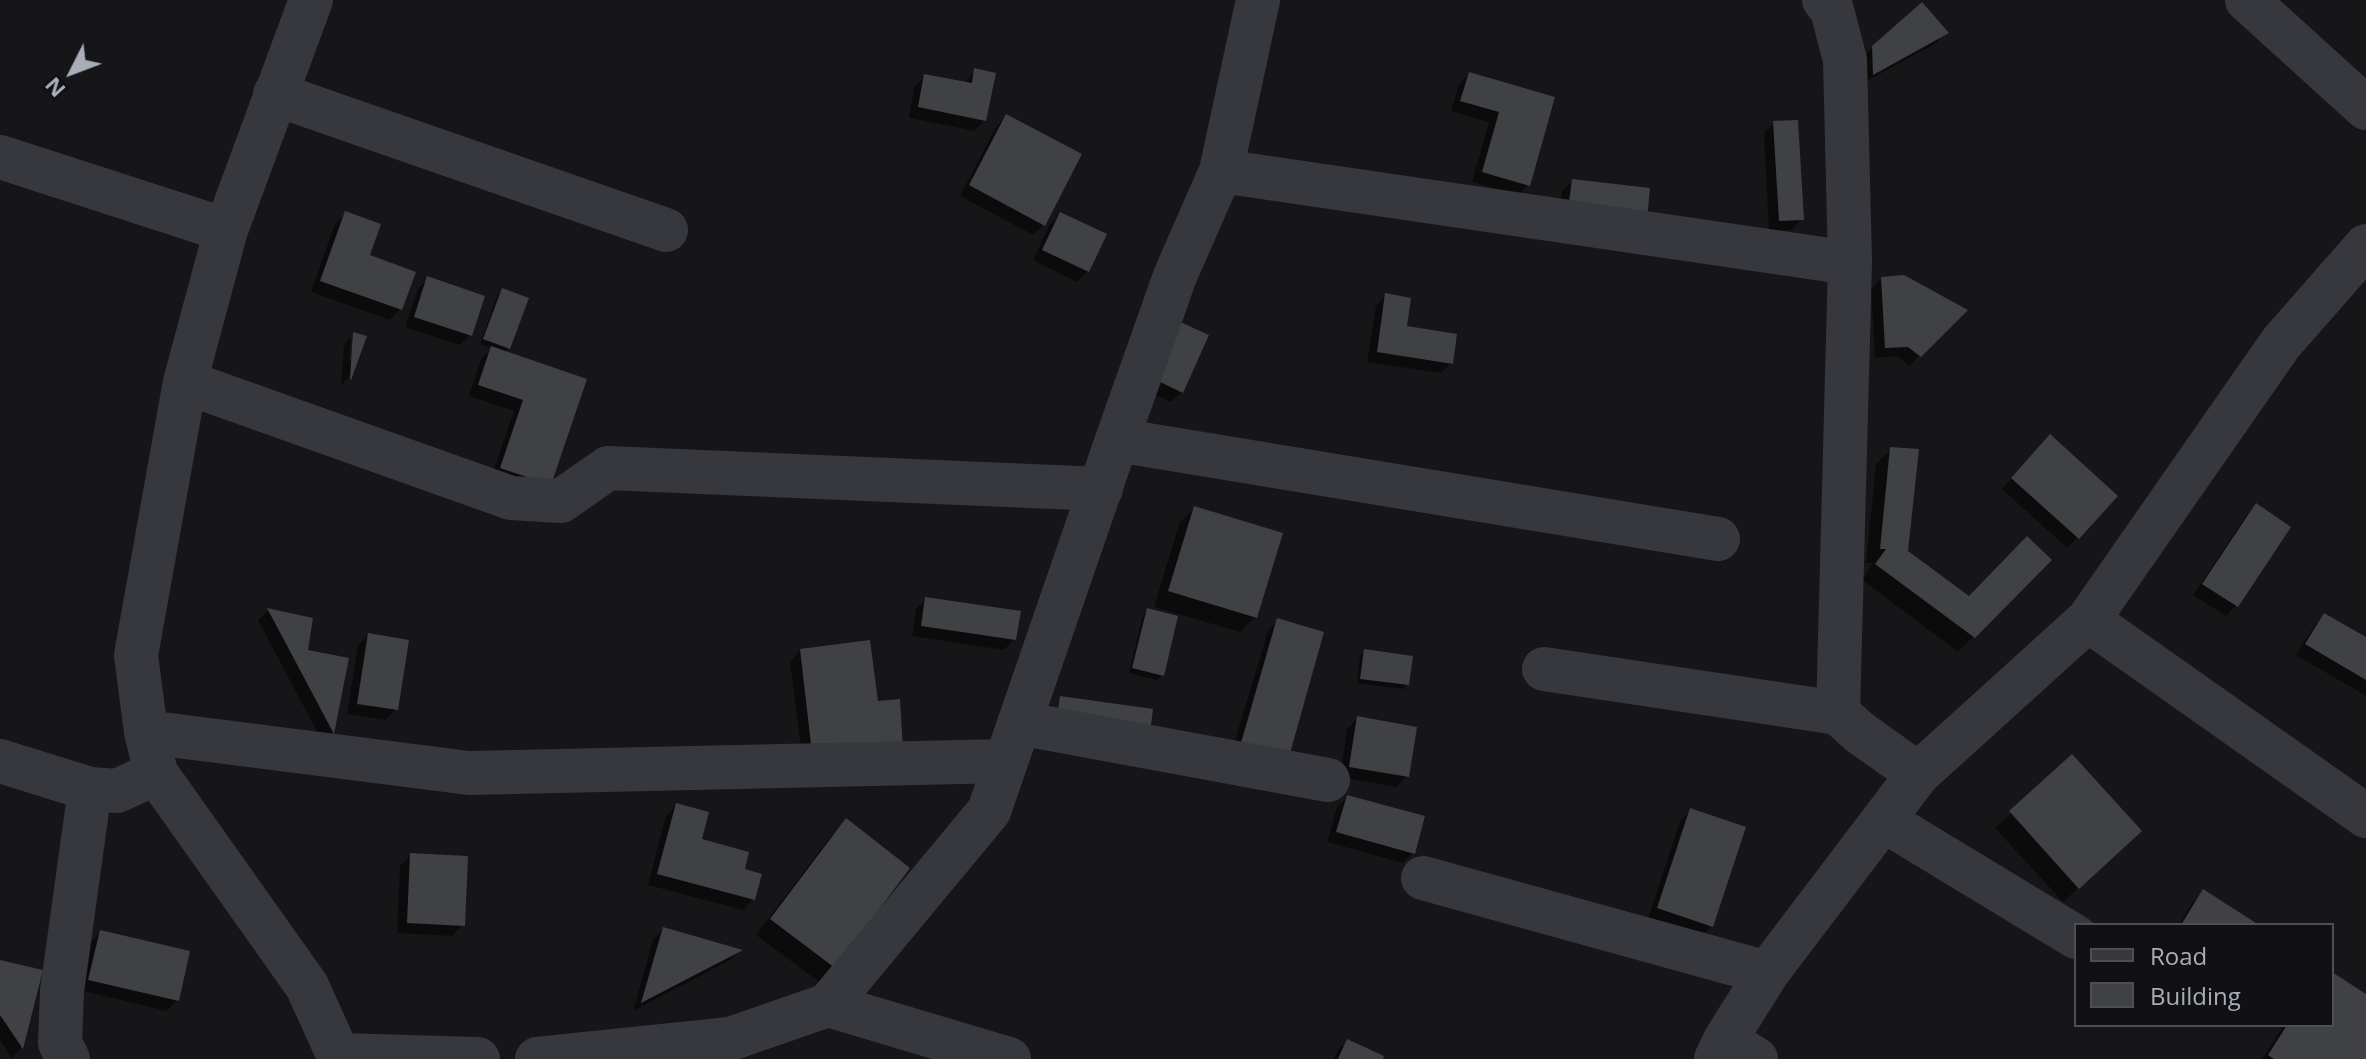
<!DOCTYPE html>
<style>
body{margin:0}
#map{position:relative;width:2366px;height:1059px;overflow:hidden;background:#161618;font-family:"Open Sans",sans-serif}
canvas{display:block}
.legend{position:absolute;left:2074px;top:923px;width:260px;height:104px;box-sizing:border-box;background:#111113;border:2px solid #4d4f55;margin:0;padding:10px 14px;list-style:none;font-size:24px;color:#a8adb8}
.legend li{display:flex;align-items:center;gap:16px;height:40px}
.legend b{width:40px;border:2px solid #4d4f55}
.north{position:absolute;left:32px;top:32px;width:80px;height:80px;-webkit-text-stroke:6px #111113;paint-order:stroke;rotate:228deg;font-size:22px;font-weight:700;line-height:32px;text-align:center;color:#a8adb8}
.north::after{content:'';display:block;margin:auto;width:28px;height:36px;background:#a8adb8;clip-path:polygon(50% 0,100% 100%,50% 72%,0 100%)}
</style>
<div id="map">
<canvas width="2366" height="1059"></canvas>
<ul class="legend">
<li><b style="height:10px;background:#37383d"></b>Road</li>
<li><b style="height:22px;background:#404145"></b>Building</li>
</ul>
<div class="north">N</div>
</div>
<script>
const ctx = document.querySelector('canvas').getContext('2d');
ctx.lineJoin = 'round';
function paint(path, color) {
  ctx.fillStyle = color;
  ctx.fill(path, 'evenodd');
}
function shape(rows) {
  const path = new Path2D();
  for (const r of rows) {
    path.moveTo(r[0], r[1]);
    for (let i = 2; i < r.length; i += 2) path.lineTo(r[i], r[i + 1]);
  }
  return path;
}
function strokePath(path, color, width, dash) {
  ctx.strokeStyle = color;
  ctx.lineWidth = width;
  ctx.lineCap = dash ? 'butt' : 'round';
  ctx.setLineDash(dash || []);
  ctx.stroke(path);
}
const shadow = shape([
 [1946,32,1936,43,1863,83,1862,58,1873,47],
 [975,71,984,120,974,131,909,118,914,87,925,76,964,84],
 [1469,74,1553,98,1528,185,1518,195,1472,182,1489,122,1451,111,1459,84],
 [1006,116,1043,225,1033,235,960,196,996,127],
 [1774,123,1802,219,1791,230,1769,231,1764,133],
 [1573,181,1648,190,1559,220,1562,191],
 [346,214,367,256,400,309,390,320,311,292,335,224],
 [1061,214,1088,271,1077,282,1033,260,1050,224],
 [428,278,470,335,460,345,405,327,418,289],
 [1882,278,1965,311,1909,366,1897,356,1875,358,1871,289],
 [502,291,508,348,504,352,585,380,549,484,491,478,514,411,469,396,481,359,492,348,480,344,497,296],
 [1386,295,1405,327,1451,363,1440,373,1367,362,1376,306],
 [1178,323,1182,392,1171,402,1143,389],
 [354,334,364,338,349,377,341,385,344,344,351,337,349,362,354,358,355,337,351,337],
 [2040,447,2116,496,2067,548,2002,489],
 [1891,449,1906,552,1969,599,2049,560,1958,652,1862,580,1873,563,1866,563,1876,464],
 [2256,506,2236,606,2226,616,2193,595,2246,516],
 [1194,508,1255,617,1240,632,1154,607,1179,524],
 [926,599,1014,639,1004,650,912,636,916,609],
 [1148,610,1162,675,1157,680,1129,673,1143,615],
 [267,611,311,619,306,651,346,659,332,733,323,743,258,620],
 [2324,615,2366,640,2366,696,2296,655,2314,626],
 [1278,620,1276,766,1231,753,1268,631],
 [369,635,396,709,385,720,347,714,358,645],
 [800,651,877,704,804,772,790,661],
 [1365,652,1408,684,1403,689,1357,683,1360,656],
 [1358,718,1407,776,1397,787,1340,777,1347,729],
 [2072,757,2124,846,2063,902,1995,828],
 [1347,797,1413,853,1403,863,1327,842,1337,807],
 [677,805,700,841,743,870,753,899,743,910,648,885,666,816],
 [1691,810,1712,926,1701,936,1648,919,1680,821],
 [846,821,834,967,819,982,756,935,831,836],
 [411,855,463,925,452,936,397,933,400,866],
 [2203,892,2256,925,2179,925,2193,902],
 [663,929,739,951,730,960,633,1011,653,940],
 [101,932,177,1000,167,1011,79,990,90,943],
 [0,962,41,972,21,1048,12,1058,0,1040],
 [2332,975,2366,997,2366,1059,2262,1059,2284,1025,2332,1025],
 [1348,1041,1381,1059,1334,1059,1337,1051]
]);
const building = shape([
 [1922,2,1949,33,1873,75,1872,46],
 [974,68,996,73,986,121,918,107,924,74,972,83],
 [1469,72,1555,97,1530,186,1482,172,1499,112,1460,101],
 [1006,114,1082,154,1045,226,969,185],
 [1798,120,1804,220,1779,221,1773,121],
 [1572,179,1650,188,1647,219,1568,210],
 [345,211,381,224,370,255,416,272,402,310,320,281],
 [1060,212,1107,234,1089,272,1042,250],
 [1904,275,1968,310,1921,357,1908,347,1885,348,1881,277],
 [427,276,485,296,472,336,414,317],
 [502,288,529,298,510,349,483,339],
 [1385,293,1411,298,1407,326,1457,334,1453,364,1377,352],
 [1178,321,1209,335,1183,393,1152,378],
 [353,332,367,336,351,380,350,379],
 [491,346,587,379,551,485,500,468,523,400,478,385],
 [2050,434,2118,496,2079,539,2011,478],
 [1890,447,1919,449,1908,551,1969,596,2027,536,2052,560,1975,638,1875,564,1886,549,1880,549],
 [2256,503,2291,527,2238,607,2202,584],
 [1194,506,1283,533,1257,618,1168,591],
 [925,597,1021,611,1016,640,921,626],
 [267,608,313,618,308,650,349,658,334,734],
 [1147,608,1178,616,1164,676,1132,668],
 [2324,613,2366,637,2366,680,2305,644],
 [1277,618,1324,632,1289,757,1241,743],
 [368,633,409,640,398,710,357,704],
 [870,640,878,701,900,699,903,750,813,762,800,649],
 [1364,649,1413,656,1409,685,1360,679],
 [1060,696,1153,709,1150,733,1057,719],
 [1357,716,1417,727,1409,777,1349,767],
 [2072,754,2142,831,2079,889,2009,811],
 [1347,795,1425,816,1415,854,1336,832],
 [676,803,709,812,702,839,749,852,745,869,762,874,755,900,657,874],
 [1690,808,1746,827,1713,927,1657,908],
 [846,818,910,868,835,968,770,919],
 [410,853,468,856,465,926,407,923],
 [2203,889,2259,925,2181,925],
 [663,927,743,950,641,1003],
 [100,930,190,951,179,1001,88,980],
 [0,960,43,970,23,1049,0,1015],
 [2332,972,2366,994,2366,1059,2274,1059,2268,1055,2287,1025,2332,1025],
 [1347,1039,1384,1056,1383,1059,1338,1059]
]);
const street = shape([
 [311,0,226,230,185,382,136,655,146,732,156,773,307,986,340,1059],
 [1824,0,1832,10,1845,60,1850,263,1838,713],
 [2247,0,2366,108],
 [275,94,666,230],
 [0,157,226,230],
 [1221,171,1850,263],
 [185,382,511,498,561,501,608,468,1101,489],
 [1117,440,1718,539],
 [2088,620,2366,816],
 [1544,669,1838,713,1859,732,1918,774],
 [1019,723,1328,780],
 [146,732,469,773,1006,761],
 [0,761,90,789,117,791,156,773],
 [1883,820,2076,937],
 [1423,878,1767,973],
 [828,1005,1009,1059],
 [1725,1040,1756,1059],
 [339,1055,478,1059],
 [68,1059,60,1043,62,991,90,789],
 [537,1059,730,1039,828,1005,989,811,1117,440,1175,276,1221,171,1258,0],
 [1716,1059,1725,1040,1767,973,1918,774,2088,620,2281,343,2366,246]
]);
paint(shadow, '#0007');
paint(building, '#404145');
strokePath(street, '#37383d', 44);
</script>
